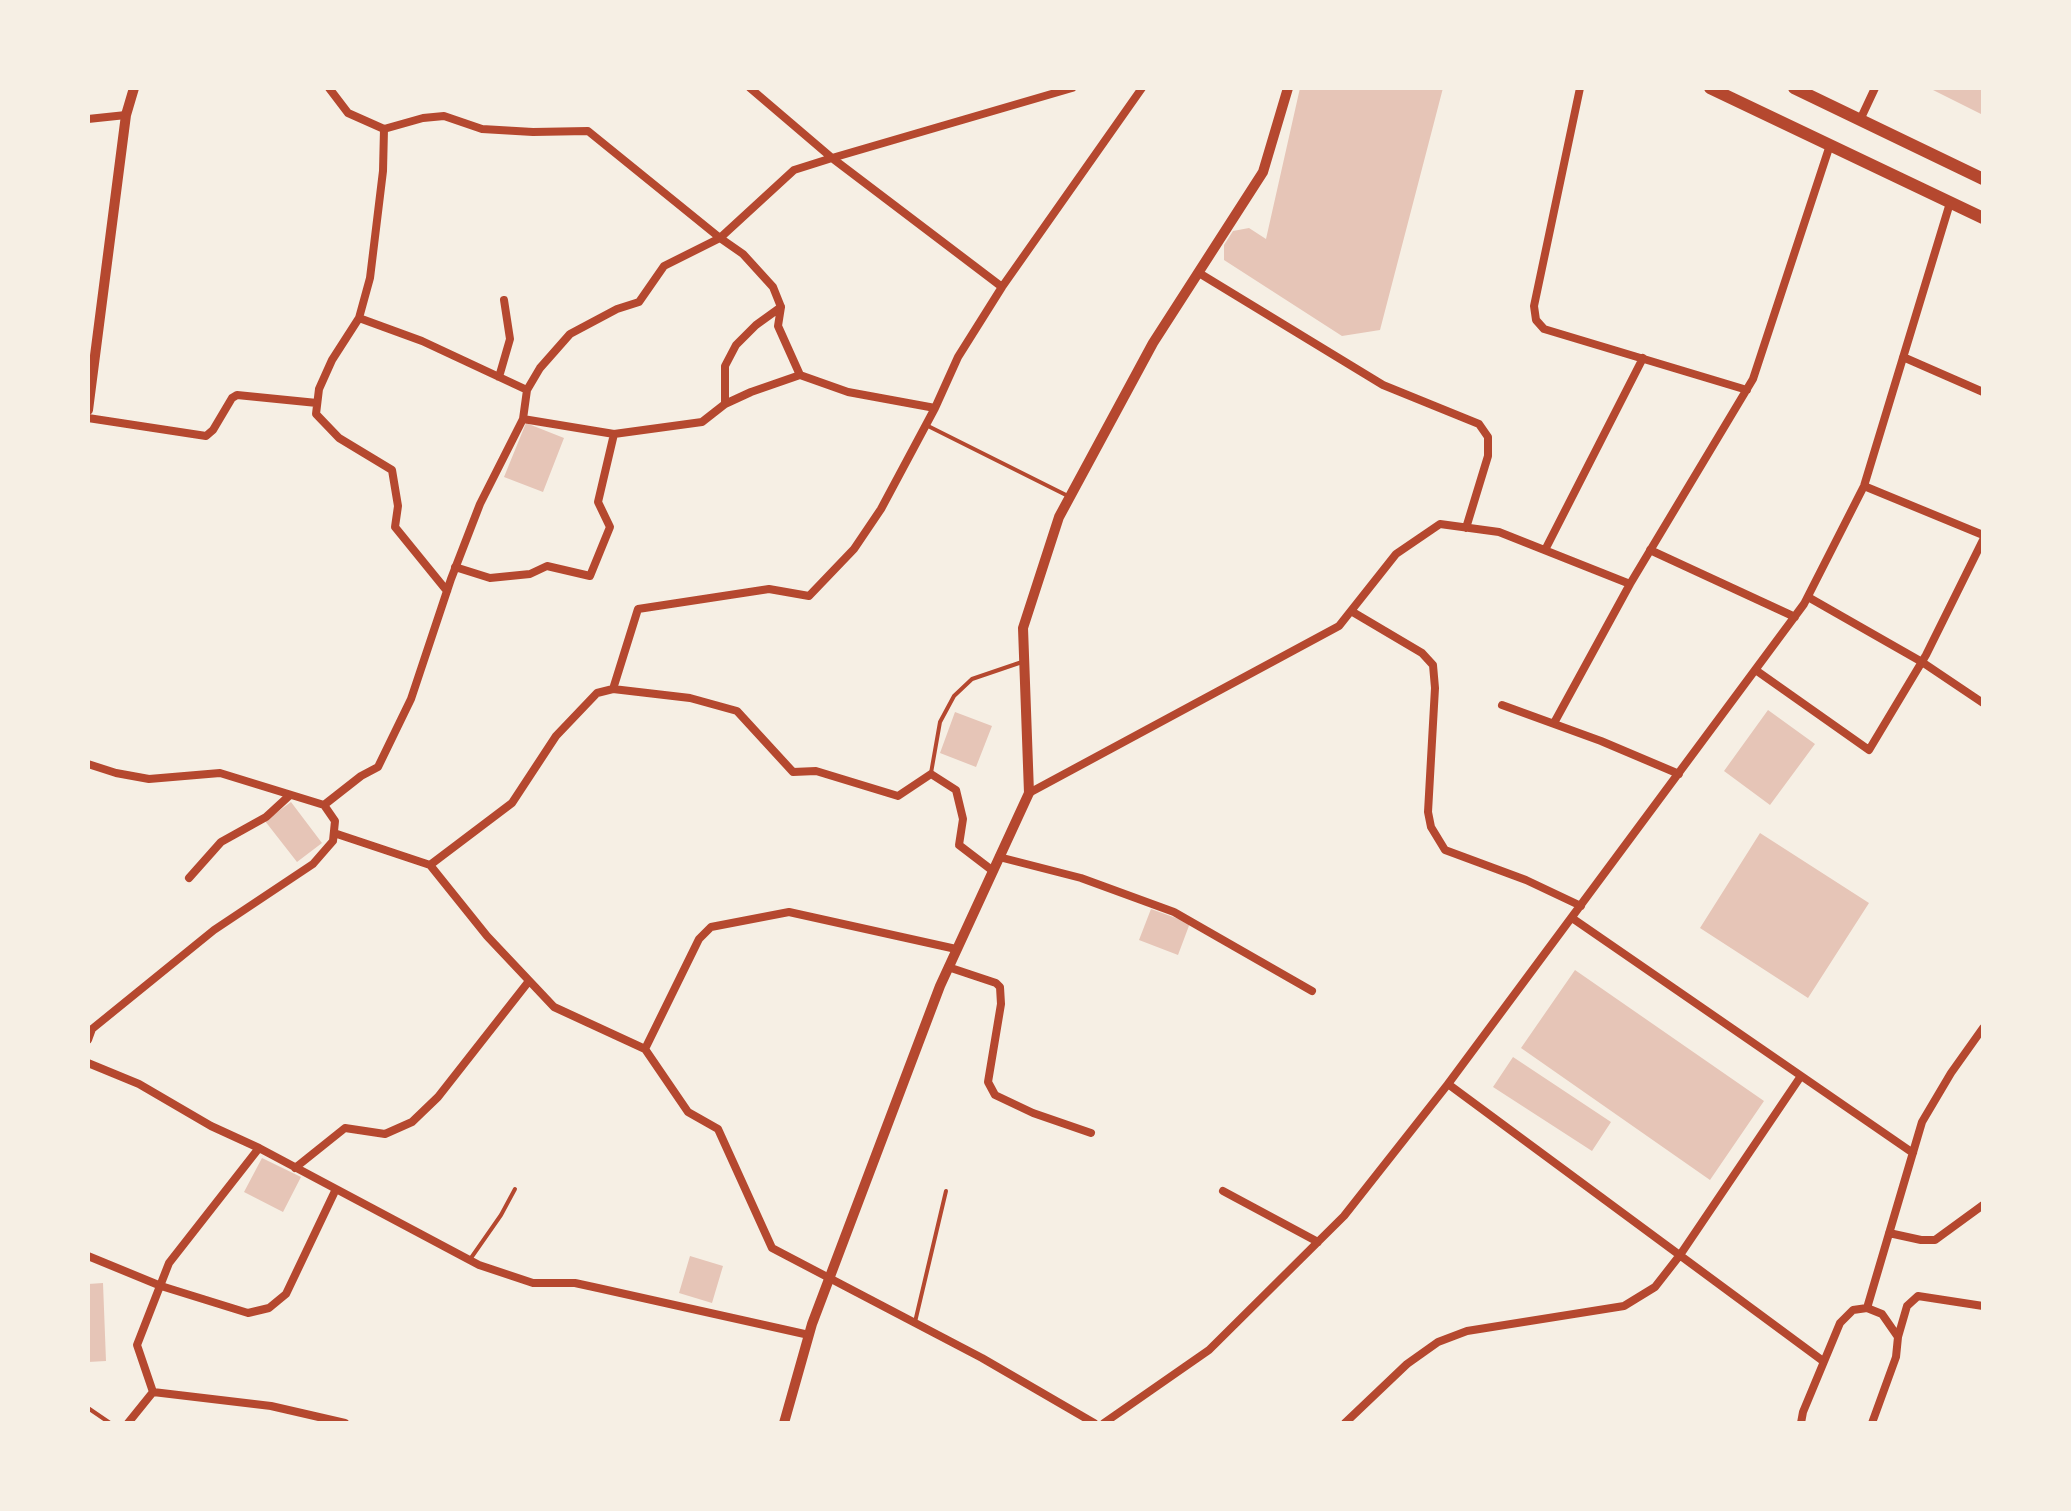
<!DOCTYPE html>
<style>
body{margin:0}
#map{position:relative;width:2071px;height:1511px;overflow:hidden;background:#f6efe4;font-family:"Times New Roman",serif}
canvas{display:block}
.frame{position:absolute;inset:0;border:90px solid #f6efe4;pointer-events:none}
</style>
<div id="map">
<canvas width="2071" height="1511"></canvas>
<div class="frame"></div>
</div>
<script>
const ctx = document.querySelector('canvas').getContext('2d');
ctx.lineJoin = 'round';
function paint(path, color) {
  ctx.fillStyle = color;
  ctx.fill(path, 'evenodd');
}
function shape(rows) {
  const path = new Path2D();
  for (const r of rows) {
    path.moveTo(r[0], r[1]);
    for (let i = 2; i < r.length; i += 2) path.lineTo(r[i], r[i + 1]);
  }
  return path;
}
function strokePath(path, color, width, dash) {
  ctx.strokeStyle = color;
  ctx.lineWidth = width;
  ctx.lineCap = dash ? 'butt' : 'round';
  ctx.setLineDash(dash || []);
  ctx.stroke(path);
}
const building = shape([
 [1300,88,1443,88,1380,330,1342,336,1224,260,1224,245,1233,231,1249,228,1266,239],
 [1929,88,1983,88,1983,115],
 [526,423,564,438,543,492,504,477],
 [1768,710,1815,744,1770,805,1724,771],
 [955,712,992,726,976,767,940,753],
 [291,802,322,843,297,862,265,821],
 [1760,833,1869,903,1808,998,1700,928],
 [1151,909,1190,923,1178,955,1139,940],
 [1575,970,1764,1101,1710,1180,1521,1048],
 [1513,1057,1611,1122,1592,1151,1493,1087],
 [262,1158,301,1177,283,1212,244,1192],
 [690,1256,723,1266,712,1303,679,1293],
 [103,1283,106,1361,88,1362,88,1284]
]);
const service = shape([
 [926,425,1068,496],
 [931,773,940,722,954,696,972,679,1022,662],
 [471,1258,501,1215,515,1189],
 [915,1322,946,1191],
 [88,1408,110,1423]
]);
const minor = shape([
 [329,88,348,113,384,129,383,171,370,278,359,318,332,360,319,389,316,414,339,438,392,470,398,506,395,527,447,591],
 [750,88,832,158,1072,88],
 [1580,88,1534,306,1536,320,1544,329,1747,390],
 [88,119,126,115],
 [1860,120,1875,88],
 [384,129,423,118,444,116,482,129,533,132,588,131,720,238,794,170,832,158,1002,287,958,357,935,408,848,392,800,375],
 [1199,273,1383,385,1479,424,1488,437,1488,456,1466,528],
 [1002,287,1142,88],
 [1903,357,1983,392],
 [499,377,510,339,504,300],
 [725,404,751,392,800,375,778,326,781,307],
 [935,408,881,509,854,549,809,596,769,589,638,609,613,689,690,698,737,711,793,772,816,771,898,796,931,774,956,790,963,819,959,845,993,871],
 [88,418,206,436,213,430,232,398,237,395,317,403],
 [523,419,614,434,702,422,725,404,725,366,736,345,756,325,781,307,773,287,743,254,720,238,664,266,639,302,617,309,570,334,540,368,527,390],
 [1864,486,1983,535],
 [1545,550,1643,358],
 [1650,550,1795,617],
 [455,567,490,578,530,574,547,566,590,576,610,527,598,502,614,434],
 [1808,597,1922,662,1983,703],
 [1351,611,1422,653,1433,665,1435,688,1428,812,1431,827,1445,850,1526,880,1581,906],
 [1757,671,1869,750,1926,655,1983,540],
 [1502,705,1601,741,1679,774],
 [1554,723,1630,584,1753,379,1830,145],
 [88,764,116,773,149,779,220,773,324,805,335,821,333,841,313,864,214,930,92,1029,88,1040],
 [1029,793,1339,626,1396,554,1440,524,1499,532,1630,584],
 [324,805,361,776,378,767,411,699,451,579,480,504,523,419,527,390,422,341,359,318],
 [334,833,430,865,512,803,556,736,597,693,613,689],
 [999,857,1081,878,1174,912,1312,991],
 [430,865,487,936,554,1007,645,1049,688,1112,718,1129,772,1248,982,1358,1094,1423],
 [189,878,221,842,266,817,290,795],
 [1572,918,1913,1153],
 [948,967,996,983,1000,987,1001,1004,988,1082,995,1095,1033,1113,1091,1133],
 [645,1049,699,939,711,927,789,912,956,949],
 [88,1063,139,1084,211,1126,259,1148,169,1263,137,1345,153,1392],
 [1448,1084,1823,1361],
 [259,1148,479,1265,533,1283,575,1283,598,1288,809,1335],
 [295,1168,345,1128,385,1134,412,1122,438,1097,529,981],
 [1223,1191,1318,1242],
 [1889,1233,1921,1240,1935,1240,1983,1205],
 [88,1256,161,1286,248,1313,269,1308,286,1294,336,1189],
 [1867,1308,1922,1122,1951,1073,1983,1028],
 [1898,1337,1907,1306,1918,1296,1983,1306],
 [128,1423,153,1392,271,1406,345,1423],
 [1104,1423,1209,1350,1344,1216,1448,1084,1804,604,1864,486,1950,203],
 [1345,1423,1407,1364,1438,1342,1467,1331,1624,1306,1655,1287,1680,1255,1801,1076],
 [1801,1423,1803,1412,1840,1323,1853,1310,1867,1308,1882,1314,1898,1337,1896,1357,1872,1423]
]);
const tertiary = shape([
 [88,410,126,115,134,88],
 [784,1423,812,1324,940,986,1029,793,1023,628,1059,517,1153,343,1263,172,1288,88]
]);
const trunk = shape([
 [1710,88,1983,218],
 [1794,88,1983,179]
]);
paint(building, '#e6c5b7');
strokePath(service, '#b5482f', 4);
strokePath(minor, '#b5482f', 8);
strokePath(tertiary, '#b5482f', 10);
strokePath(trunk, '#b5482f', 12);
</script>
